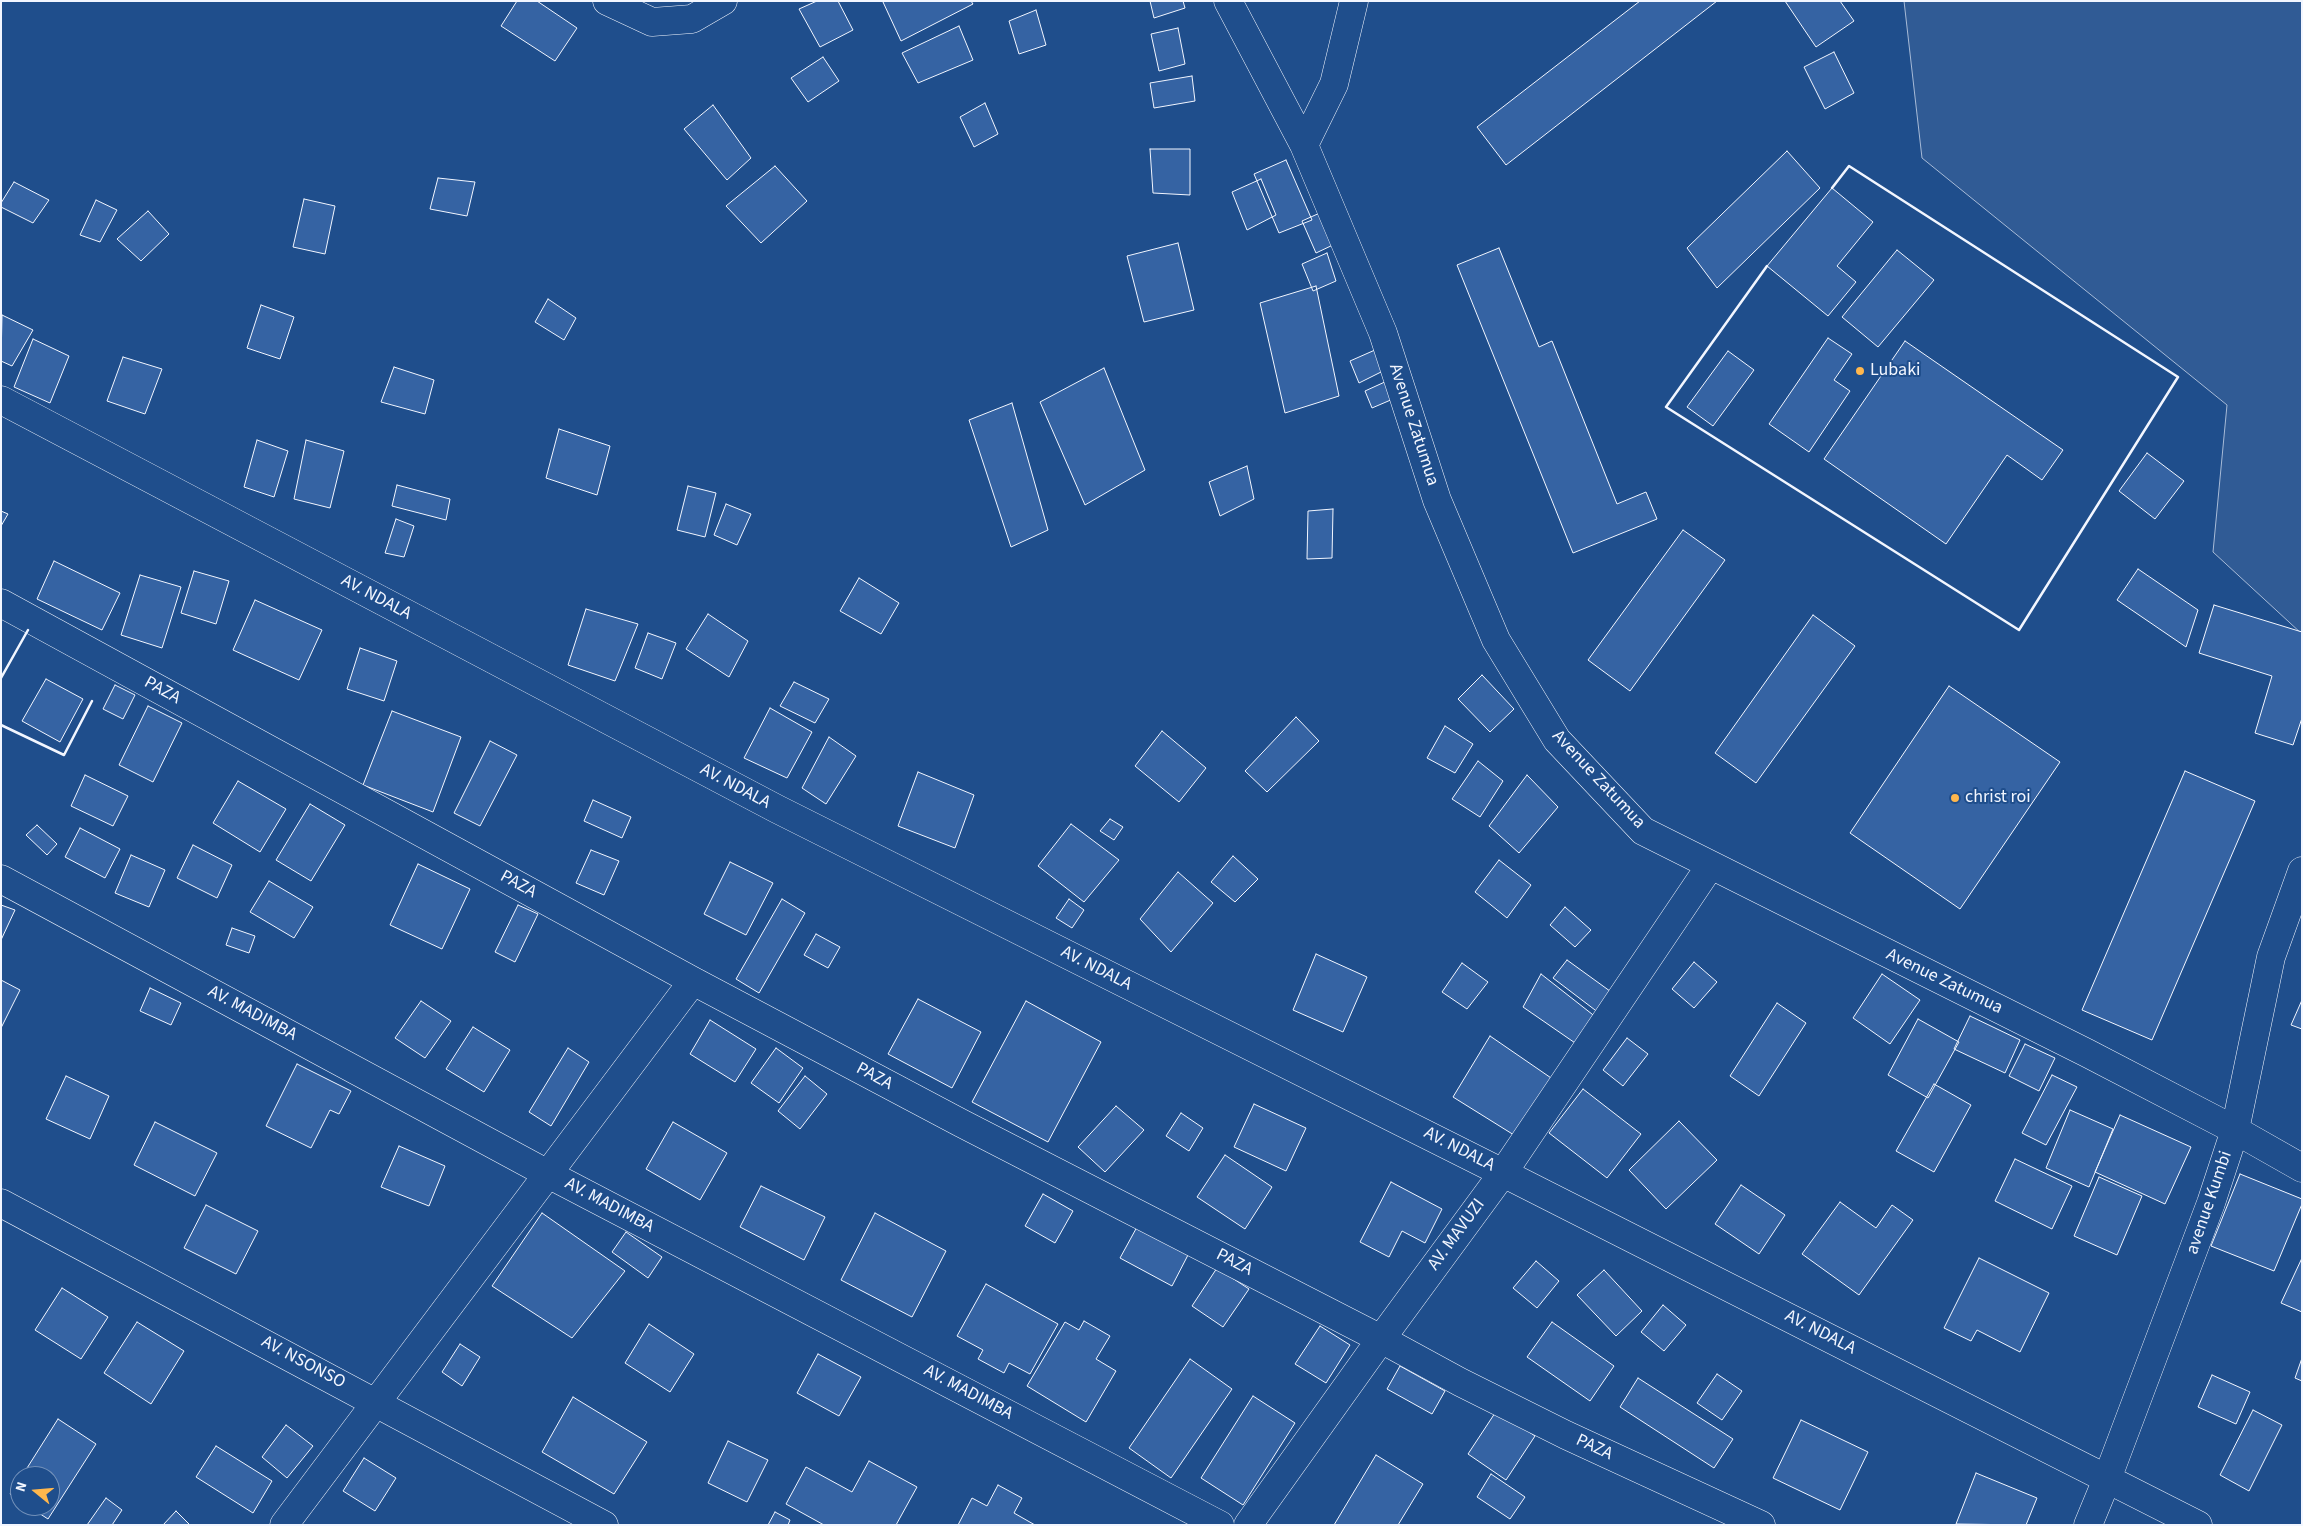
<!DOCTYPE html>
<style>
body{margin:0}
#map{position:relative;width:2303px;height:1526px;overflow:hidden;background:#1f4e8c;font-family:"Source Sans 3",sans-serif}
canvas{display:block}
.frame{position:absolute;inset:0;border:2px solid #f2f6ff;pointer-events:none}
.north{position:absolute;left:10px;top:1466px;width:50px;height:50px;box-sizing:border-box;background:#1f4e8c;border:1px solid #7391ba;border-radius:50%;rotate:287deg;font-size:14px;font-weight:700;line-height:20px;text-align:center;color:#f2f6ff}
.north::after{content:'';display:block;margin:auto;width:18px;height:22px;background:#ffb74d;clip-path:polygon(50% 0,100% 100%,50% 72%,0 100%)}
</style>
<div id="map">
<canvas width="2303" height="1526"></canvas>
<div class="frame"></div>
<div class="north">N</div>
</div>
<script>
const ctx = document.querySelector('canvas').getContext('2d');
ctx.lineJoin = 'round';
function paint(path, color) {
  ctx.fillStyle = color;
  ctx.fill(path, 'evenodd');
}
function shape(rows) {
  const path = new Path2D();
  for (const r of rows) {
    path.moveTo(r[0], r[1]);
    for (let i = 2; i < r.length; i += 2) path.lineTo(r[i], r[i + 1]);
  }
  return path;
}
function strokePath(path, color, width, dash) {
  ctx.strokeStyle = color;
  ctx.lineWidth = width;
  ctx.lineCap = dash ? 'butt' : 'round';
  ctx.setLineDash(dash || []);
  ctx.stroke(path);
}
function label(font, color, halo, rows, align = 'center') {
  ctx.font = font + ' "Source Sans 3",sans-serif';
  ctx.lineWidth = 4;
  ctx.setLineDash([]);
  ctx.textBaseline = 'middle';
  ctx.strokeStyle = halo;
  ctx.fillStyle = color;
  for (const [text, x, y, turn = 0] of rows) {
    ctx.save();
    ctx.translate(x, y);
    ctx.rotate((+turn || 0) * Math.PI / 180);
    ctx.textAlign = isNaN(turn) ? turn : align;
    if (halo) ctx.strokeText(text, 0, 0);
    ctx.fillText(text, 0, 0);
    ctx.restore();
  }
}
const green = shape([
 [1904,1,2302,1,2302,634,2213,552,2227,405,1922,158,1904,1]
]);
const building = shape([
 [517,1,537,1,577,28,555,61,501,26,517,1],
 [817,1,838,1,853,30,820,47,799,9,817,1],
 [885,1,971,1,973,4,901,41,883,2,885,1],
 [1150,1,1183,1,1185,8,1154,18,1150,1],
 [1640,1,1717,1,1506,165,1477,127,1640,1],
 [1785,1,1840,1,1854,21,1816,47,1785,1],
 [1036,10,1046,45,1019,54,1009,21,1036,10],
 [959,26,973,60,918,83,902,53,959,26],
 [1178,28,1185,64,1159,71,1151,34,1178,28],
 [1834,52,1854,93,1825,109,1804,67,1834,52],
 [823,57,839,81,808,102,791,78,823,57],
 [1192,76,1195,101,1154,108,1150,83,1192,76],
 [985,103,998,134,974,147,960,117,985,103],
 [713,105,751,158,727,180,684,129,713,105],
 [1150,149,1190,149,1190,195,1153,193,1150,149],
 [1787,151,1820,188,1717,288,1687,248,1787,151],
 [1286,160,1312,220,1279,233,1254,174,1286,160],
 [775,166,807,201,761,243,726,206,775,166],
 [438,178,475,182,467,216,430,209,438,178],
 [1261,179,1276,215,1247,230,1232,192,1261,179],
 [14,182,49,200,33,223,1,207,1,203,14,182],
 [1832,188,1873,222,1837,266,1856,282,1828,316,1767,266,1832,188],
 [304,199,335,206,325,254,293,247,304,199],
 [96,200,117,210,100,242,80,235,96,200],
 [148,211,169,234,141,261,117,239,148,211],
 [1322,212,1335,244,1316,253,1302,221,1322,212],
 [1178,243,1194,310,1144,322,1127,256,1178,243],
 [1499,248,1539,347,1552,341,1617,504,1646,492,1657,519,1573,553,1457,265,1499,248],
 [1897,250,1934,280,1878,347,1842,317,1897,250],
 [1327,253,1336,281,1313,291,1302,264,1327,253],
 [1316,286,1339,396,1285,413,1260,303,1316,286],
 [548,299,576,318,564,340,535,322,548,299],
 [261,305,294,317,280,359,247,348,261,305],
 [2,315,33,330,12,366,1,361,2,315],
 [1828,338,1852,354,1834,380,1850,391,1809,452,1769,424,1828,338],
 [33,339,69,356,50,403,14,387,33,339],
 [1905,341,2063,450,2042,480,2007,455,1946,544,1824,459,1905,341],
 [1375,350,1385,370,1359,383,1350,361,1375,350],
 [1728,351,1754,370,1713,426,1687,407,1728,351],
 [123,357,162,369,145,414,107,401,123,357],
 [394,367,434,380,425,414,381,402,394,367],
 [1104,368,1145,470,1085,505,1040,402,1104,368],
 [1387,381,1393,399,1372,408,1365,391,1387,381],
 [1012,403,1048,530,1011,547,969,420,1012,403],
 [559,429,610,446,597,495,546,478,559,429],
 [257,440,288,451,274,497,244,487,257,440],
 [306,440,344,451,330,508,294,499,306,440],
 [2147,453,2184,481,2155,519,2119,491,2147,453],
 [1247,466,1254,499,1220,516,1209,482,1247,466],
 [397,485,450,499,446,520,392,506,397,485],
 [688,486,716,493,705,537,677,530,688,486],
 [726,504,751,514,737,545,714,535,726,504],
 [1333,509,1332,558,1307,559,1308,511,1333,509],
 [1,511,8,514,1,526,1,511],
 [396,519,414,526,404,557,385,553,396,519],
 [1683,530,1725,560,1630,691,1588,660,1683,530],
 [54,561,120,593,102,630,37,599,54,561],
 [2138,569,2198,610,2186,647,2117,600,2138,569],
 [194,571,229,581,216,624,181,613,194,571],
 [140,575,181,587,162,648,121,635,140,575],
 [859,578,899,603,881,634,840,611,859,578],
 [255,600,322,630,299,680,233,650,255,600],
 [2214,605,2302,632,2302,718,2293,745,2255,733,2272,676,2199,653,2214,605],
 [586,609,638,624,615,681,568,665,586,609],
 [708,614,748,641,729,677,686,649,708,614],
 [1813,615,1855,646,1756,783,1715,753,1813,615],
 [648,633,676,643,662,679,635,668,648,633],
 [360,648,397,661,384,701,347,689,360,648],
 [1482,675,1514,709,1490,732,1458,699,1482,675],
 [46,679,83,699,60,742,22,721,46,679],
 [794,682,829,699,815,723,780,706,794,682],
 [115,685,135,695,123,719,103,709,115,685],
 [1949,686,2060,762,1960,909,1850,833,1949,686],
 [148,706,182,723,153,782,119,765,148,706],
 [770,708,812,732,787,778,744,758,770,708],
 [392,711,461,737,433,812,363,785,392,711],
 [1296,717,1319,741,1267,792,1245,771,1296,717],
 [1445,726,1473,744,1455,773,1427,758,1445,726],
 [1162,731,1206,768,1179,802,1135,766,1162,731],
 [829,737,856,756,826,804,802,788,829,737],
 [490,741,517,755,480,826,454,813,490,741],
 [1478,761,1503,781,1480,817,1452,799,1478,761],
 [2185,771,2255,801,2152,1040,2082,1010,2185,771],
 [918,772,974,795,955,848,898,826,918,772],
 [85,775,128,796,113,826,71,806,85,775],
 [1527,775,1558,807,1519,853,1489,826,1527,775],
 [238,781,286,809,260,852,213,823,238,781],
 [593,800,631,817,622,838,584,821,593,800],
 [310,804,345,825,311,881,276,860,310,804],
 [1110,819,1123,827,1114,840,1100,831,1110,819],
 [1071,824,1119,860,1084,902,1038,866,1071,824],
 [37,825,57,844,47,855,26,835,37,825],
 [80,828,120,849,105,878,65,857,80,828],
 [193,845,232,865,217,898,177,878,193,845],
 [591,850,619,861,604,895,576,883,591,850],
 [131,855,165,870,149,907,115,893,131,855],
 [1233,856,1258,879,1235,902,1211,882,1233,856],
 [1499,860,1531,885,1507,918,1475,892,1499,860],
 [730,862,773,883,746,935,704,914,730,862],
 [418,864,470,889,442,949,390,925,418,864],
 [1178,872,1213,903,1171,952,1140,919,1178,872],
 [269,881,313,907,294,938,250,912,269,881],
 [782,899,805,913,759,993,736,979,782,899],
 [1069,899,1084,910,1072,928,1056,918,1069,899],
 [1,905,15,910,1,940,1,905],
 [518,905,538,914,515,962,495,952,518,905],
 [1565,907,1591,930,1575,947,1550,925,1565,907],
 [232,928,255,936,249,953,226,945,232,928],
 [816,934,840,947,828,968,804,955,816,934],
 [1316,954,1367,977,1343,1032,1293,1010,1316,954],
 [1567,960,1614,994,1599,1013,1553,978,1567,960],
 [1694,962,1717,982,1694,1008,1672,989,1694,962],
 [1462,963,1488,982,1467,1009,1442,992,1462,963],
 [1541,974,1597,1018,1578,1045,1523,1007,1541,974],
 [1882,974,1920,1000,1890,1044,1853,1018,1882,974],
 [1,980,20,990,1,1028,1,980],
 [150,988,181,1003,171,1025,140,1011,150,988],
 [918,999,981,1032,952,1088,888,1054,918,999],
 [2302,1000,2302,1029,2291,1025,2302,1000],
 [421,1001,451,1021,425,1058,395,1038,421,1001],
 [1026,1001,1101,1042,1048,1142,972,1102,1026,1001],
 [1777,1003,1806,1023,1759,1096,1730,1076,1777,1003],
 [1970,1016,2020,1040,2005,1073,1954,1049,1970,1016],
 [1918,1019,1959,1042,1928,1098,1888,1075,1918,1019],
 [710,1020,756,1049,735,1082,690,1054,710,1020],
 [473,1027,510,1050,484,1092,446,1069,473,1027],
 [1490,1036,1554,1080,1514,1135,1453,1097,1490,1036],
 [1627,1038,1648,1054,1623,1086,1603,1070,1627,1038],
 [2025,1044,2055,1058,2039,1091,2009,1076,2025,1044],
 [568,1048,589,1062,551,1126,529,1112,568,1048],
 [776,1048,803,1068,779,1103,751,1083,776,1048],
 [297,1064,351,1091,339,1114,330,1110,311,1148,266,1126,297,1064],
 [2052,1075,2077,1087,2046,1145,2022,1133,2052,1075],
 [66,1076,109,1096,90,1139,46,1119,66,1076],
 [805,1076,827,1094,800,1129,778,1111,805,1076],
 [1934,1084,1971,1105,1934,1172,1896,1151,1934,1084],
 [1583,1089,1641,1134,1607,1178,1549,1133,1583,1089],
 [1254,1104,1306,1128,1286,1171,1234,1147,1254,1104],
 [1116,1106,1144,1130,1105,1172,1078,1147,1116,1106],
 [2070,1110,2113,1129,2089,1187,2046,1168,2070,1110],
 [1181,1113,1203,1128,1189,1151,1166,1136,1181,1113],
 [2120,1115,2191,1147,2165,1204,2095,1172,2120,1115],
 [1679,1121,1717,1160,1666,1209,1629,1170,1679,1121],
 [155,1122,217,1153,195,1196,134,1165,155,1122],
 [673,1122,727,1153,700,1200,646,1169,673,1122],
 [399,1146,445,1166,429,1206,381,1187,399,1146],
 [1225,1155,1272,1187,1245,1229,1197,1197,1225,1155],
 [2015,1159,2072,1186,2052,1229,1995,1201,2015,1159],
 [2240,1174,2302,1199,2302,1204,2274,1271,2211,1246,2240,1174],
 [2099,1177,2142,1196,2117,1255,2074,1236,2099,1177],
 [1391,1182,1442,1209,1425,1243,1402,1231,1389,1257,1360,1242,1391,1182],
 [1741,1185,1785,1215,1759,1254,1715,1224,1741,1185],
 [761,1186,825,1217,804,1260,740,1227,761,1186],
 [1043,1194,1073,1211,1055,1243,1025,1226,1043,1194],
 [1840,1202,1876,1228,1892,1205,1913,1220,1859,1295,1802,1254,1840,1202],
 [206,1205,258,1231,236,1274,184,1248,206,1205],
 [542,1213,625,1271,572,1338,492,1286,542,1213],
 [875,1213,946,1251,912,1317,841,1280,875,1213],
 [1137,1227,1188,1255,1172,1286,1120,1258,1137,1227],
 [626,1232,662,1257,648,1278,612,1252,626,1232],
 [1979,1258,2049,1293,2020,1352,1977,1330,1971,1341,1944,1328,1979,1258],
 [2302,1258,2302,1312,2281,1303,2302,1258],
 [1536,1261,1559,1281,1537,1308,1513,1288,1536,1261],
 [1217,1268,1249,1289,1223,1327,1192,1306,1217,1268],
 [1604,1270,1642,1311,1616,1336,1577,1295,1604,1270],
 [986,1284,1058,1324,1030,1374,1009,1363,1004,1373,978,1359,983,1350,957,1336,986,1284],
 [62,1288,108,1317,81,1359,35,1330,62,1288],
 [1663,1305,1686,1325,1664,1351,1641,1332,1663,1305],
 [1084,1321,1110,1336,1096,1359,1116,1371,1086,1422,1027,1386,1065,1322,1079,1330,1084,1321],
 [137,1322,184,1351,151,1404,104,1373,137,1322],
 [1552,1322,1614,1366,1590,1401,1527,1357,1552,1322],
 [649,1324,694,1354,670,1392,625,1363,649,1324],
 [1320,1326,1350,1345,1326,1383,1295,1364,1320,1326],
 [460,1344,480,1357,462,1386,442,1372,460,1344],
 [818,1354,861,1377,839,1416,797,1393,818,1354],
 [2302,1358,2302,1381,2295,1378,2302,1358],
 [1190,1359,1232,1389,1171,1478,1129,1448,1190,1359],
 [1400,1366,1445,1391,1432,1414,1387,1389,1400,1366],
 [1717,1374,1742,1391,1722,1420,1697,1403,1717,1374],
 [2212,1375,2250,1392,2236,1424,2198,1407,2212,1375],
 [1638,1378,1733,1439,1714,1468,1620,1407,1638,1378],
 [1253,1396,1295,1423,1243,1505,1201,1478,1253,1396],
 [573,1397,647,1442,614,1494,542,1452,573,1397],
 [1497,1410,1535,1436,1506,1480,1468,1454,1497,1410],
 [2253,1410,2282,1425,2249,1491,2220,1475,2253,1410],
 [58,1419,96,1444,48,1519,28,1506,50,1506,50,1476,22,1476,58,1419],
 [1801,1420,1868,1452,1840,1510,1773,1478,1801,1420],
 [286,1425,313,1446,287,1478,262,1457,286,1425],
 [728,1441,768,1460,747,1502,708,1483,728,1441],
 [216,1446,272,1481,253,1513,196,1477,216,1446],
 [1376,1455,1423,1484,1398,1525,1334,1525,1376,1455],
 [364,1458,396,1478,375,1511,343,1491,364,1458],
 [869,1461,917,1487,896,1525,824,1525,786,1504,806,1467,852,1492,869,1461],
 [1976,1473,2037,1498,2026,1525,1956,1524,1976,1473],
 [1491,1474,1525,1497,1510,1519,1477,1497,1491,1474],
 [20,1479,20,1501,10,1494,20,1479],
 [998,1485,1022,1498,1014,1513,1035,1525,958,1525,972,1498,987,1506,998,1485],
 [106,1498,122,1510,112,1525,87,1525,106,1498],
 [176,1511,190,1525,163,1525,176,1511],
 [775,1512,790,1520,788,1525,768,1525,775,1512]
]);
const minor = shape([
 [607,1,652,22,692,19,723,1],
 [1228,1,1304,145,1383,333,1437,500,1496,640,1557,740,1643,831,2087,1053,2235,1130,2302,1168],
 [1304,145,1334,84,1354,1],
 [1,400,777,809,1503,1173,2198,1525],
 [1,603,693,981,961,1123,1381,1339,1460,1382,1566,1435,1761,1525],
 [1,879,548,1174,1220,1525],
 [1,1203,604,1525],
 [284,1525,693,981],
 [1248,1525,1381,1339,1503,1173,1710,866],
 [2088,1525,2107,1479,2211,1203,2235,1130,2271,957,2302,871]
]);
const wall = shape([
 [1767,266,1666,407,2019,630,2178,377,1849,166,1832,188],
 [1,678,28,630],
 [1,725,64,755,92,701]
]);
const markers = [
 [1860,371,5,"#ffb74d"],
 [1955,798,5,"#ffb74d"]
];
const poiNames = [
 ["Lubaki",1870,371],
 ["christ roi",1965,798]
];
const streetNames = [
 ["Avenue Zatumua",1413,425,72],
 ["AV. NDALA",376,598,28],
 ["PAZA",162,691,29],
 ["Avenue Zatumua",1598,780,47],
 ["AV. NDALA",735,787,28],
 ["PAZA",518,885,29],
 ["AV. NDALA",1096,969,27],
 ["Avenue Zatumua",1944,982,26],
 ["AV. MADIMBA",252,1014,28],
 ["PAZA",874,1077,28],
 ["AV. NDALA",1459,1150,27],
 ["avenue Kumbi",2210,1203,-71],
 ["AV. MADIMBA",609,1206,28],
 ["AV. MAVUZI",1457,1235,-54],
 ["PAZA",1234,1263,27],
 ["AV. NDALA",1820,1333,27],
 ["AV. NSONSO",303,1363,28],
 ["AV. MADIMBA",968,1393,28],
 ["PAZA",1594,1448,25]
];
paint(green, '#305b95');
strokePath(green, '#a8bbd7', 1);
paint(building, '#3563a3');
strokePath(building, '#f2f6ff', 1);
strokePath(minor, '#f2f6ff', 29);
strokePath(minor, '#1f4e8c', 28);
strokePath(wall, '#f2f6ff', 2.5);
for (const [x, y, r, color] of markers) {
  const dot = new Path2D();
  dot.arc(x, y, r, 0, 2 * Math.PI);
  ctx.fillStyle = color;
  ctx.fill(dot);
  strokePath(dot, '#1f4e8c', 2);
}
label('18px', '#f2f6ff', '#1f4e8c', poiNames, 'left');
label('18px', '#f2f6ff', '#1f4e8c', streetNames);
</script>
